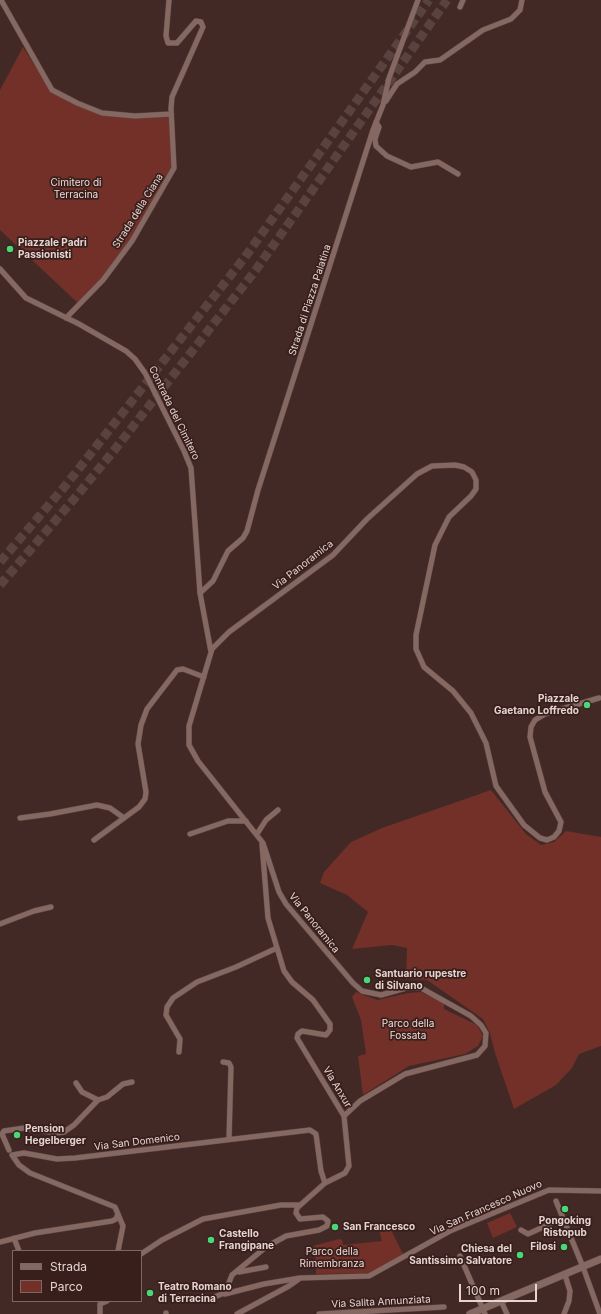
<!DOCTYPE html>
<style>
body{margin:0}
#map{position:relative;width:601px;height:1314px;overflow:hidden;background:#422925;font-family:Inter,sans-serif}
canvas{display:block}
.legend{position:absolute;left:12px;top:1250px;width:130px;height:52px;box-sizing:border-box;background:#381f1c;border:1px solid #7d6764;margin:0;padding:5px 7px;list-style:none;font-size:12px;color:#e5d4d1}
.legend li{display:flex;align-items:center;gap:8px;height:20px}
.legend b{width:20px;border:1px solid #7d6764}
.scale{position:absolute;left:459px;top:1284px;width:78px;height:18px;box-sizing:border-box;border:2px solid #e5d4d1;border-top:0;padding-left:5px;font-size:12px;line-height:14px;white-space:nowrap;color:#e5d4d1;-webkit-text-stroke:3px #381f1c;paint-order:stroke}
</style>
<div id="map">
<canvas width="601" height="1314"></canvas>
<ul class="legend">
<li><b style="height:5px;background:#866863"></b>Strada</li>
<li><b style="height:11px;background:#723028"></b>Parco</li>
</ul>
<div class="scale">100 m</div>
</div>
<script>
const ctx = document.querySelector('canvas').getContext('2d');
ctx.lineJoin = 'round';
function paint(path, color) {
  ctx.fillStyle = color;
  ctx.fill(path, 'evenodd');
}
function shape(rows) {
  const path = new Path2D();
  for (const r of rows) {
    path.moveTo(r[0], r[1]);
    for (let i = 2; i < r.length; i += 2) path.lineTo(r[i], r[i + 1]);
  }
  return path;
}
function strokePath(path, color, width, dash) {
  ctx.strokeStyle = color;
  ctx.lineWidth = width;
  ctx.lineCap = dash ? 'butt' : 'round';
  ctx.setLineDash(dash || []);
  ctx.stroke(path);
}
function label(font, color, halo, rows, align = 'center') {
  ctx.font = font + ' Inter,sans-serif';
  ctx.lineWidth = 3.5;
  ctx.setLineDash([]);
  ctx.textBaseline = 'middle';
  ctx.strokeStyle = halo;
  ctx.fillStyle = color;
  for (const [text, x, y, turn = 0] of rows) {
    ctx.save();
    ctx.translate(x, y);
    ctx.rotate((+turn || 0) * Math.PI / 180);
    ctx.textAlign = isNaN(turn) ? turn : align;
    if (halo) ctx.strokeText(text, 0, 0);
    ctx.fillText(text, 0, 0);
    ctx.restore();
  }
}
const green = shape([
 [23,47,51,92,101,115,169,117,174,167,139,233,112,272,80,305,0,230,0,90],
 [491,790,526,834,541,845,554,842,566,831,601,837,601,1046,579,1054,572,1068,556,1085,514,1109,495,1053,490,1033,483,1019,427,980,406,979,407,948,392,945,352,949,368,912,347,895,320,883,324,872,351,842,382,828],
 [356,992,377,1000,408,993,421,992,444,1003,444,1009,477,1025,483,1036,478,1046,465,1054,409,1066,363,1095,358,1056,366,1054,361,1020,352,997],
 [510,1213,517,1227,493,1238,487,1223],
 [389,1226,403,1254,369,1273,316,1274,316,1262,313,1246,339,1239,342,1240,343,1245,382,1241,379,1230]
]);
const highwayTunnel = shape([
 [0,562,66,485,245,257,429,0],
 [0,585,74,499,116,448,255,271,447,0]
]);
const street = shape([
 [1,0,52,90,77,103,102,113,135,116,171,114],
 [460,7,463,0],
 [386,101,397,84,415,72,425,62,440,60,483,30,511,19,520,10,522,0],
 [376,122,379,127,375,139,376,146,387,156,411,167,438,162,458,174],
 [0,269,26,298,79,324,126,351,135,359,145,373,184,451,191,468,200,593,211,652],
 [66,318,103,280,132,241,174,168,171,108,172,97,203,27,201,22,196,21,177,43,168,43,166,36,169,0],
 [200,593,213,581,228,551,243,538,247,531,258,490,373,130,383,105,389,78,418,0],
 [20,818,50,814,97,805,110,808,124,818],
 [190,834,228,821,246,821],
 [257,834,266,820,278,810],
 [94,840,139,807,145,799,146,792,138,744,141,725,147,709,177,670,183,669,204,677],
 [0,924,34,911,51,907],
 [179,1052,180,1039,166,1015,167,1007,173,998,197,982,236,967,277,948],
 [223,1062,229,1063,231,1067,229,1139],
 [76,1083,82,1092,98,1100],
 [344,1116,360,1101,405,1074,477,1055,485,1046,486,1033,481,1025,471,1016,421,988,406,988,381,995,362,991,353,983,286,904,279,892,263,843,198,761,189,745,189,726,212,649,229,632,333,555,367,519,417,474,432,466,455,465,464,467,472,472,476,480,476,489,471,496,449,517,435,545,416,635,416,649,424,667,453,691,471,713,486,743,496,786,524,825,540,838,547,840,554,837,559,831,561,822,545,792,530,737,531,727,535,720,545,714,599,698],
 [9,1150,2,1134,4,1131,24,1128,56,1133,64,1132,74,1125,98,1100,107,1097,123,1084,132,1082],
 [556,1201,583,1267,600,1314],
 [521,1230,528,1234,563,1218],
 [14,1238,19,1251],
 [0,1242,35,1233,112,1221,116,1219,118,1214],
 [118,1251,123,1226,115,1207,30,1173,19,1165,12,1155,24,1153,57,1159,75,1158,310,1130,316,1134,321,1171,325,1183],
 [141,1254,162,1240,203,1219,281,1205,299,1205],
 [460,1256,485,1314],
 [239,1272,266,1267],
 [231,1292,228,1285,232,1275,266,1247,286,1236,319,1230,327,1226,328,1221,323,1217,300,1219,296,1213,297,1208,325,1183,345,1173,349,1166,344,1116,297,1038,298,1034,302,1031,326,1035,330,1030,330,1024,313,1000,292,982,284,971,268,918,262,844],
 [225,1294,264,1284,300,1278,369,1276,450,1231,549,1190,601,1191],
 [214,1297,222,1294],
 [501,1301,507,1314],
 [166,1313,166,1314],
 [100,1314,100,1304,107,1301],
 [237,1314,289,1286,299,1279],
 [319,1314,444,1307],
 [564,1314,569,1301,570,1291,565,1275]
]);
const secondary = shape([
 [470,1314,601,1259]
]);
const markers = [
 [10,249,4,"#49d778"],
 [587,705,4,"#49d778"],
 [367,980,4,"#49d778"],
 [17,1135,4,"#49d778"],
 [565,1209,4,"#49d778"],
 [335,1227,4,"#49d778"],
 [211,1240,4,"#49d778"],
 [564,1247,4,"#49d778"],
 [520,1255,4,"#49d778"],
 [150,1293,4,"#49d778"]
];
const parkNames = [
 ["Cimitero di",76,183],
 ["Terracina",76,195],
 ["Parco della",408,1024],
 ["Fossata",408,1036],
 ["Parco della",332,1252],
 ["Rimembranza",332,1264]
];
const streetNames = [
 ["Strada della Ciana",138,211,-58],
 ["Strada di Piazza Palatina",310,300,-72],
 ["Contrada del Cimitero",174,413,64],
 ["Via Panoramica",303,565,-38],
 ["Via Panoramica",314,923,51],
 ["Via Anxur",337,1087,59],
 ["Via San Domenico",137,1142,-7],
 ["Via San Francesco Nuovo",486,1208,-24],
 ["Via Salita Annunziata",381,1302,-3]
];
const poiNames = [
 ["Piazzale Padri",18,243],
 ["Passionisti",18,255],
 ["Piazzale",579,699,"right"],
 ["Gaetano Loffredo",579,711,"right"],
 ["Santuario rupestre",375,974],
 ["di Silvano",375,986],
 ["Pension",25,1129],
 ["Hegelberger",25,1141],
 ["Pongoking",565,1221,"center"],
 ["Ristopub",565,1233,"center"],
 ["San Francesco",343,1227],
 ["Castello",219,1234],
 ["Frangipane",219,1246],
 ["Filosi",556,1247,"right"],
 ["Chiesa del",512,1249,"right"],
 ["Santissimo Salvatore",512,1261,"right"],
 ["Teatro Romano",158,1287],
 ["di Terracina",158,1299]
];
paint(green, '#723028');
strokePath(highwayTunnel, '#5a433f', 9, [9, 4.5]);
strokePath(street, '#5d4845', 6);
strokePath(secondary, '#5d4845', 8);
strokePath(street, '#866863', 5);
strokePath(secondary, '#866863', 7);
for (const [x, y, r, color] of markers) {
  const dot = new Path2D();
  dot.arc(x, y, r, 0, 2 * Math.PI);
  ctx.fillStyle = color;
  ctx.fill(dot);
  strokePath(dot, '#381f1c', 1.5);
}
label('10px', '#f0dad6', '#381f1c', parkNames);
label('10px', '#e5d4d1', '#381f1c', streetNames);
label('bold 10px', '#e5d4d1', '#381f1c', poiNames, 'left');
</script>
